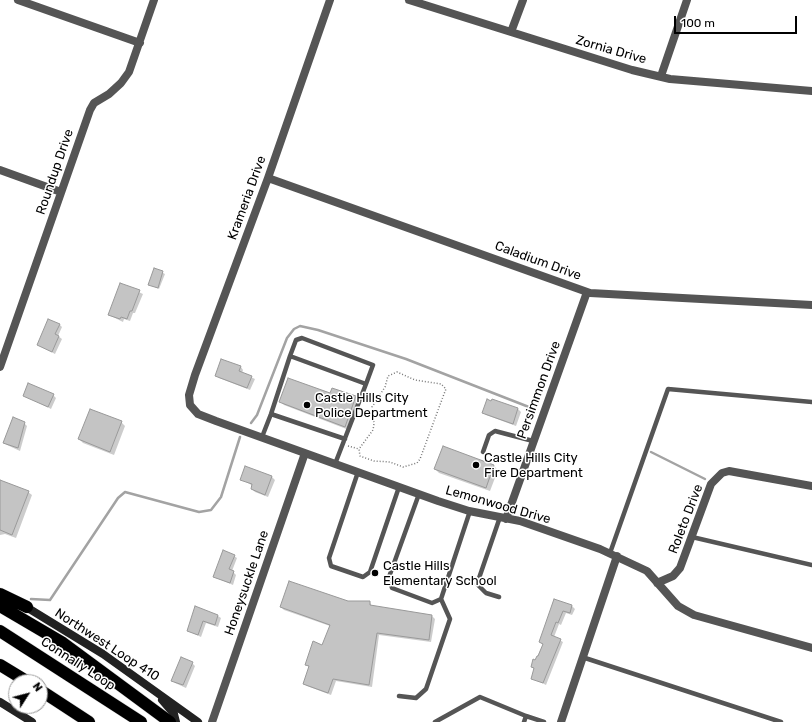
<!DOCTYPE html>
<style>
body{margin:0}
#map{position:relative;width:812px;height:722px;overflow:hidden;background:#fff;font-family:Rubik,sans-serif}
canvas{display:block}
.north{position:absolute;left:8px;top:674px;width:40px;height:40px;box-sizing:border-box;background:#fff;border:1px solid #999;border-radius:50%;rotate:54deg;font-size:11px;font-weight:700;line-height:16px;text-align:center;color:#000}
.north::after{content:'';display:block;margin:auto;width:14px;height:18px;background:#000;clip-path:polygon(50% 0,100% 100%,50% 72%,0 100%)}
.scale{position:absolute;left:674px;top:16px;width:123px;height:18px;box-sizing:border-box;border:2px solid #000;border-top:0;padding-left:5px;font-size:12px;line-height:14px;white-space:nowrap;color:#000;-webkit-text-stroke:3px #fff;paint-order:stroke}
</style>
<div id="map">
<canvas width="812" height="722"></canvas>
<div class="north">N</div>
<div class="scale">100 m</div>
</div>
<script>
const ctx = document.querySelector('canvas').getContext('2d');
ctx.lineJoin = 'round';
function paint(path, color) {
  ctx.fillStyle = color;
  ctx.fill(path, 'evenodd');
}
function shape(rows) {
  const path = new Path2D();
  for (const r of rows) {
    path.moveTo(r[0], r[1]);
    for (let i = 2; i < r.length; i += 2) path.lineTo(r[i], r[i + 1]);
  }
  return path;
}
function strokePath(path, color, width, dash) {
  ctx.strokeStyle = color;
  ctx.lineWidth = width;
  ctx.lineCap = dash ? 'butt' : 'round';
  ctx.setLineDash(dash || []);
  ctx.stroke(path);
}
function label(font, color, halo, rows, align = 'center') {
  ctx.font = font + ' Rubik,sans-serif';
  ctx.lineWidth = 3;
  ctx.setLineDash([]);
  ctx.textBaseline = 'middle';
  ctx.strokeStyle = halo;
  ctx.fillStyle = color;
  for (const [text, x, y, turn = 0] of rows) {
    ctx.save();
    ctx.translate(x, y);
    ctx.rotate((+turn || 0) * Math.PI / 180);
    ctx.textAlign = isNaN(turn) ? turn : align;
    if (halo) ctx.strokeText(text, 0, 0);
    ctx.fillText(text, 0, 0);
    ctx.restore();
  }
}
const shadow = shape([
 [155,269,165,274,159,289,150,285],
 [121,284,143,294,135,313,133,313,130,321,124,319,123,322,109,315],
 [59,324,62,327,58,336,62,339,55,354,38,345],
 [222,360,241,367,243,370,242,373,255,379,250,390,219,378,216,375],
 [331,394,355,397,359,401,349,430,284,405,280,401],
 [24,395,53,395,56,398,51,409],
 [493,400,518,409,521,412,516,426,486,415,483,412],
 [121,422,125,426,114,455,83,443,79,439],
 [24,423,27,426,20,451,7,445,4,443],
 [494,466,498,470,490,491,439,473,435,469],
 [246,467,272,477,275,480,268,497,255,492,252,489,253,486,241,479],
 [0,481,28,492,32,495,16,538,5,534,0,535],
 [234,556,237,558,232,571,236,575,233,585,214,577],
 [554,600,572,606,575,609,572,615,566,613,561,625,559,624,554,637,563,642,546,685,532,678,535,670,532,667,543,645,540,642],
 [348,602,370,602,372,607,432,616,435,619,431,642,379,635,372,687,336,681,331,695,307,686,304,684,309,667,306,664,323,646,330,626,284,610,281,607],
 [196,608,218,616,221,618,218,627,206,623,201,637,188,631],
 [192,663,195,666,186,688,175,683,173,680]
]);
const stream = shape([
 [251,423,257,415,287,338,294,329,300,326,318,330,406,359,534,409],
 [651,452,705,479],
 [31,599,50,600,118,498,125,492,199,512,211,510,221,497,240,437]
]);
const building = shape([
 [154,268,163,271,158,288,148,285,154,268],
 [120,283,140,290,132,311,130,311,127,319,121,317,120,319,108,315,120,283],
 [48,319,60,324,55,334,59,336,52,352,37,345,48,319],
 [221,359,241,366,239,371,252,376,247,388,215,376,221,359],
 [288,378,330,393,332,388,356,396,345,427,279,402,288,378],
 [28,383,54,394,48,407,23,396,28,383],
 [487,399,491,401,492,399,518,408,513,424,482,413,487,399],
 [90,409,122,421,110,452,78,439,90,409],
 [13,417,25,422,18,448,3,443,13,417],
 [443,446,494,465,486,488,434,469,443,446],
 [245,466,272,476,265,495,251,489,252,484,240,480,245,466],
 [0,480,29,491,12,535,0,530,0,480],
 [223,550,235,555,229,569,234,571,230,583,213,577,223,550],
 [289,581,348,601,370,601,370,605,432,615,429,640,377,633,369,685,333,679,328,693,303,684,309,666,305,665,313,641,322,645,330,625,280,607,289,581],
 [554,599,572,605,570,613,563,611,558,623,556,622,551,635,561,639,543,683,531,679,534,668,531,667,533,659,535,660,537,656,538,656,543,644,539,642,554,599],
 [195,606,218,615,215,625,203,621,198,635,187,631,195,606],
 [181,657,193,662,183,685,171,681,181,657]
]);
const path = shape([
 [348,446,359,449,360,456,374,461,390,462,403,467,417,463,420,459,444,394,446,389,441,384,415,380,397,372,388,376,385,387,372,407,374,424,373,430,359,449]
]);
const lane = shape([
 [271,414,345,439],
 [262,437,271,414,290,356,296,340,302,338,373,365,366,384,290,356],
 [483,452,489,435,495,431,533,441],
 [335,464,366,384],
 [358,472,329,558,331,566,363,577,370,572,399,487],
 [419,494,389,577,392,588,432,603,441,599,470,511],
 [692,537,812,565],
 [610,553,668,389,812,402],
 [499,597,486,593,477,584,500,517],
 [582,657,781,722],
 [399,696,416,698,426,689,450,619,441,599],
 [435,722,480,697,526,716],
 [524,722,526,716,544,722]
]);
const street = shape([
 [18,0,140,43],
 [330,0,268,178,195,375,189,395,190,405,198,414,216,421,438,501,469,511,520,521,600,549,647,571,678,606,694,615,812,648],
 [409,0,632,70,670,79,812,91],
 [511,32,523,0],
 [661,76,687,0],
 [0,170,61,192],
 [268,178,590,293,812,305],
 [0,367,90,110,94,103,109,94,121,83,129,72,154,0],
 [506,519,587,292],
 [657,583,673,576,680,568,711,484,722,473,729,471,812,486],
 [212,722,305,453],
 [561,722,617,556]
]);
const secondary = shape([
 [23,605,103,654,198,722],
 [162,700,174,714,176,722],
 [0,702,32,722]
]);
const highway = shape([
 [0,594,27,607],
 [0,606,63,643,170,722],
 [0,631,141,722],
 [0,665,28,682],
 [40,690,89,722]
]);
const markers = [
 [307,405,4,"#000"],
 [476,465,4,"#000"],
 [375,573,4,"#000"]
];
const streetNames = [
 ["Zornia Drive",611,50,16],
 ["Roundup Drive",55,172,-71],
 ["Krameria Drive",247,198,-70],
 ["Caladium Drive",538,261,20],
 ["Persimmon Drive",539,390,-70],
 ["Lemonwood Drive",498,505,16],
 ["Roleto Drive",686,519,-69],
 ["Honeysuckle Lane",247,583,-71],
 ["Northwest Loop 410",107,645,33],
 ["Connally Loop",78,664,33]
];
const poiNames = [
 ["Castle Hills City",315,398],
 ["Police Department",315,413],
 ["Castle Hills City",484,458],
 ["Fire Department",484,473],
 ["Castle Hills",383,566],
 ["Elementary School",383,581]
];
paint(shadow, '#0003');
strokePath(stream, '#a3a3a3', 2.5);
paint(building, '#c4c4c4');
strokePath(building, '#999', 1);
strokePath(highway, '#dbdbdb', 13);
strokePath(path, '#777', 1.5, [1, 2]);
strokePath(lane, '#555', 4.5);
strokePath(street, '#555', 8);
strokePath(secondary, '#222', 8);
strokePath(highway, '#000', 12);
for (const [x, y, r, color] of markers) {
  const dot = new Path2D();
  dot.arc(x, y, r, 0, 2 * Math.PI);
  ctx.fillStyle = color;
  ctx.fill(dot);
  strokePath(dot, '#fff', 1.5);
}
label('13px', '#000', '#fff', streetNames);
label('13px', '#000', '#fff', poiNames, 'left');
</script>
